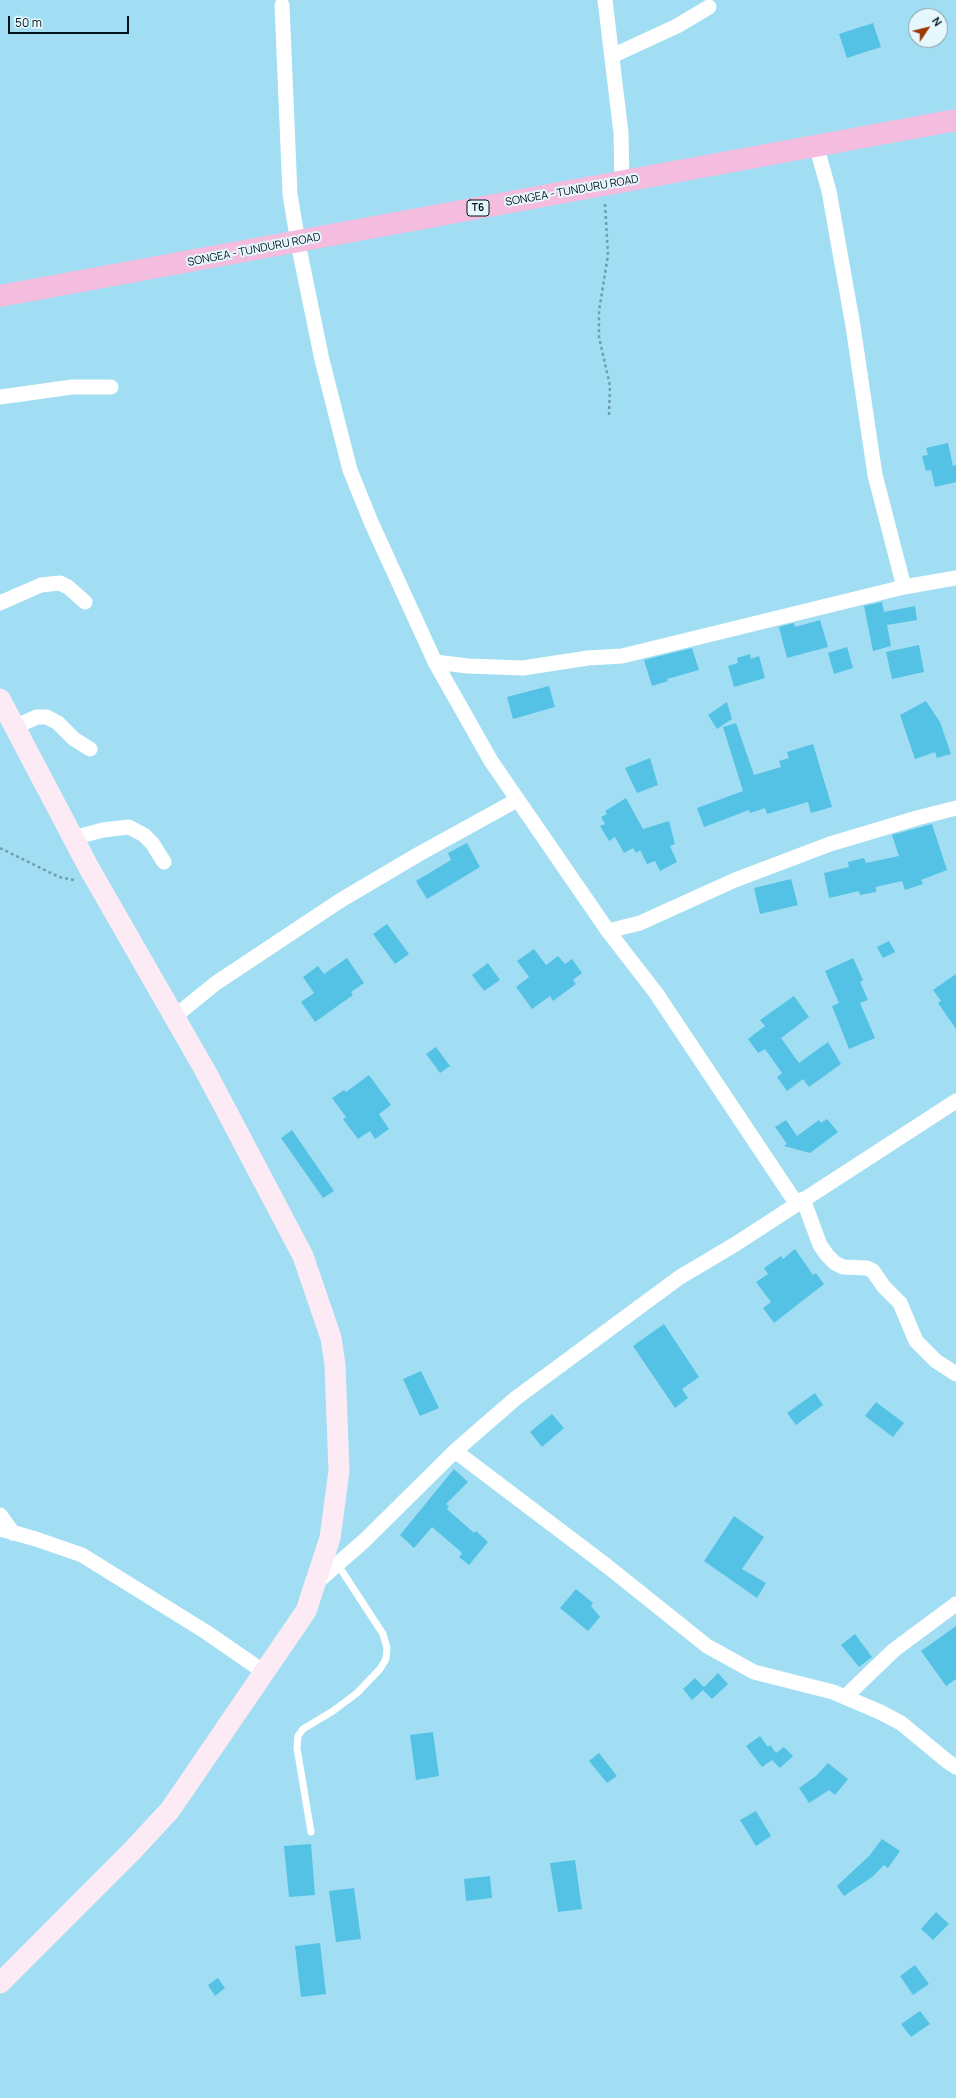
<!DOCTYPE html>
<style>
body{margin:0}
#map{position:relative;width:956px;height:2098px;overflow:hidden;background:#a1def3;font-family:Manrope,sans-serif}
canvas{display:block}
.north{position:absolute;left:908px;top:8px;width:40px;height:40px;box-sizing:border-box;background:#e6f8fe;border:1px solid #8a9ca2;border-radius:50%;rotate:55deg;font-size:11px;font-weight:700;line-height:16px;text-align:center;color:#001119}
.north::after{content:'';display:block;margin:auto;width:14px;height:18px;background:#9c3804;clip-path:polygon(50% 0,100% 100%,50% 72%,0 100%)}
.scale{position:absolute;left:8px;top:16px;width:121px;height:18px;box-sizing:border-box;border:2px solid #001119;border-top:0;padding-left:5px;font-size:12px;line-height:14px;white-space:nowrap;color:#001119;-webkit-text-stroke:3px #e6f8fe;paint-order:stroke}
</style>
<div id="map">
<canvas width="956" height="2098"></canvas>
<div class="north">N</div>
<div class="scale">50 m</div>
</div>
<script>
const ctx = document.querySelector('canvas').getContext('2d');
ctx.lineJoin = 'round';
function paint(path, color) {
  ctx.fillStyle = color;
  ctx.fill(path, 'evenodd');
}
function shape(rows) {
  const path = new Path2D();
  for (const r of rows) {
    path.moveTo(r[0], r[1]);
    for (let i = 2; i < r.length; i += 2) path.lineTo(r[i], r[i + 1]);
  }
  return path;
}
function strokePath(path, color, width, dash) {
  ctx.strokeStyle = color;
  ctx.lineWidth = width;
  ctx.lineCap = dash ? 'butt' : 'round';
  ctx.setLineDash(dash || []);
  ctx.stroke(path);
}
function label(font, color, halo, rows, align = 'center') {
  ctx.font = font + ' Manrope,sans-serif';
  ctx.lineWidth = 4;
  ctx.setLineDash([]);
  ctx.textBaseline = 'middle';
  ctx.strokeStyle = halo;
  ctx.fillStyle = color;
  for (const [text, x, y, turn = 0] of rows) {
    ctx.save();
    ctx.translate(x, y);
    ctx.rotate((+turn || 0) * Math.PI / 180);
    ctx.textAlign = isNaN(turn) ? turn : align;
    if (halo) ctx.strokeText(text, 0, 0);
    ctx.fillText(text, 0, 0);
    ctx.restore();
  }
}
const building = shape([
 [873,23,881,47,847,58,839,34],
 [948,443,953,466,956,465,956,482,935,487,931,470,926,471,922,456,928,455,926,448],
 [882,602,884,612,915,606,917,620,887,625,891,646,873,651,864,606],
 [820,620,828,647,787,658,779,627,794,623,795,627],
 [919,645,924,672,892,679,886,652],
 [847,647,853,668,834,674,828,653],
 [692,648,699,670,667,679,668,681,652,686,644,660],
 [750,654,751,659,759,656,765,678,734,687,728,666,738,663,737,658],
 [549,686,555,707,513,719,507,697],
 [926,701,940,722,951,754,937,758,935,752,915,759,900,715],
 [727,702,732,719,717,729,708,715],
 [736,723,754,775,781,767,779,761,789,758,787,752,813,744,832,807,811,813,808,802,767,814,765,808,750,813,749,810,704,827,697,808,743,791,723,727],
 [650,758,658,785,637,793,625,768],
 [626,798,643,829,669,821,675,844,670,846,677,862,660,871,655,861,647,864,640,850,636,853,633,848,624,853,615,837,609,841,600,826,605,824,601,817,607,814,605,811],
 [932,824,947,870,921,880,923,884,905,890,902,881,876,887,876,892,860,895,859,891,829,898,824,873,849,867,848,862,864,858,866,863,899,856,892,835],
 [467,843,480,867,427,899,416,881,451,860,448,853],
 [791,879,798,905,760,914,754,888],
 [387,924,409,954,395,964,373,934],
 [889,941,895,952,883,958,877,947],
 [534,949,546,965,558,956,565,964,572,959,582,973,573,980,576,984,553,1001,550,996,532,1009,516,987,529,977,517,961],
 [347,958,364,983,351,992,353,995,315,1022,301,1002,314,993,303,977,318,966,324,974],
 [853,958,863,980,860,982,868,1000,860,1003,875,1038,849,1049,832,1006,839,1003,825,971],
 [488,963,500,980,484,991,472,975],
 [956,974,956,1029,938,1003,941,1001,933,990],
 [794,996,809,1017,781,1038,799,1063,828,1042,841,1064,809,1087,803,1079,787,1091,777,1077,782,1073,765,1049,758,1053,748,1039,765,1026,760,1020],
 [436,1047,450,1066,440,1073,426,1054],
 [369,1075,391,1105,379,1114,389,1129,375,1139,370,1131,358,1139,343,1119,346,1117,332,1098,344,1090,346,1092],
 [827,1119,838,1132,810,1153,784,1146,787,1144,775,1127,786,1120,797,1136,819,1120,821,1123],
 [292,1130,334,1191,323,1198,281,1138],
 [795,1249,813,1275,816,1273,824,1284,774,1323,763,1308,771,1302,756,1282,768,1274,764,1268,781,1256,783,1259],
 [664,1324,699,1377,682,1389,688,1398,675,1408,633,1346],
 [421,1371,439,1408,420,1416,403,1379],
 [815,1393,823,1405,796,1425,787,1413],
 [876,1402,904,1423,893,1437,865,1416],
 [552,1414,564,1428,542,1447,530,1432],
 [454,1469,468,1482,446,1504,449,1506,447,1509,474,1533,476,1531,488,1542,469,1565,459,1557,462,1554,460,1551,432,1527,414,1548,400,1535],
 [734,1516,764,1537,742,1569,766,1583,757,1598,704,1561],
 [576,1589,593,1603,591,1606,600,1617,588,1631,560,1608],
 [956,1626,956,1679,946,1686,921,1651],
 [855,1634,872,1657,859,1667,841,1645],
 [718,1673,728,1684,712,1699,703,1690,692,1700,683,1689,695,1678,704,1687],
 [433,1732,439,1776,416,1780,410,1735],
 [760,1736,768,1747,770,1745,776,1753,784,1747,793,1756,780,1768,772,1760,762,1767,746,1746],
 [599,1753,617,1776,607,1783,589,1761],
 [828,1763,848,1779,835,1795,829,1790,809,1803,799,1788,816,1776],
 [756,1811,771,1836,756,1846,740,1820],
 [882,1839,900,1851,888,1868,884,1865,872,1877,844,1896,837,1886,870,1855],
 [311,1844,315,1895,289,1897,284,1846],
 [575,1860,582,1909,558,1912,550,1863],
 [490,1876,492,1898,466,1901,464,1879],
 [354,1888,361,1939,336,1942,329,1891],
 [936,1912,949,1924,933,1940,921,1929],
 [320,1943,326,1994,301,1997,295,1946],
 [915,1965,929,1984,913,1995,900,1976],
 [218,1978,225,1988,215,1996,208,1985],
 [920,2011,930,2024,911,2037,901,2024]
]);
const path = shape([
 [605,204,608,255,599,311,599,337,610,386,609,415],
 [0,848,59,877,74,880]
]);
const lane = shape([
 [311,1832,297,1748,298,1736,303,1729,333,1711,357,1693,380,1669,386,1659,387,1648,383,1634,338,1565]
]);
const street = shape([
 [605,0,621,133,622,182],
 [282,5,290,194,298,243,322,360,350,470,371,522,435,662,491,761,608,931,656,993,796,1203],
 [612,56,677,26,709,7],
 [816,145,829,191,853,326,875,475,904,587],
 [0,397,72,387,111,387],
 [0,603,41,585,60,583,68,587,85,602],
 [435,662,468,666,523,668,588,658,622,656,904,587,956,578],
 [14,727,37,717,47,717,58,723,74,739,90,749],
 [73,838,103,830,129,827,144,835,152,843,164,862],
 [608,931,640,923,735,880,830,844,917,818,956,808],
 [174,1017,216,983,341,900,419,854,517,800],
 [803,1199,820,1245,827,1255,835,1263,843,1267,867,1268,873,1271,884,1287,900,1303,916,1341,936,1361,956,1374],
 [455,1451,607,1566,707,1646,754,1672,833,1692,880,1712,901,1723,947,1761,956,1767],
 [0,1515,13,1533],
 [0,1529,36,1539,82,1555,206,1632,264,1672],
 [316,1583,365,1540,455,1451,516,1398,680,1277,734,1245,956,1101],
 [845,1697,894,1650,956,1604]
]);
const secondary = shape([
 [0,699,89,868,206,1072,303,1256,331,1338,335,1365,339,1471,330,1538,306,1611,170,1810,132,1851,0,1983]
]);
const highway = shape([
 [0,296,956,120]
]);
const shields = [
 [478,208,22]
];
const shieldNames = [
 ["T6",478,208]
];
const streetNames = [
 ["SONGEA - TUNDURU ROAD",572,191,-10],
 ["SONGEA - TUNDURU ROAD",254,250,-11]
];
paint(building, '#54c2e4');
strokePath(path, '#6f9eaf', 2.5, [3, 3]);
strokePath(lane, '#fff', 7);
strokePath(street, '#fff', 15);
strokePath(secondary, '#fcebf5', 21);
strokePath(highway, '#f4bcdf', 22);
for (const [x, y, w] of shields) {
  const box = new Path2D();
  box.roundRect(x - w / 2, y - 8, w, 16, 3);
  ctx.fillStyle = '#e6f8fe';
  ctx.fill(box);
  strokePath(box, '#001119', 1);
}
label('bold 10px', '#001119', null, shieldNames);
label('11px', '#001119', '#e6f8fe', streetNames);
</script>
